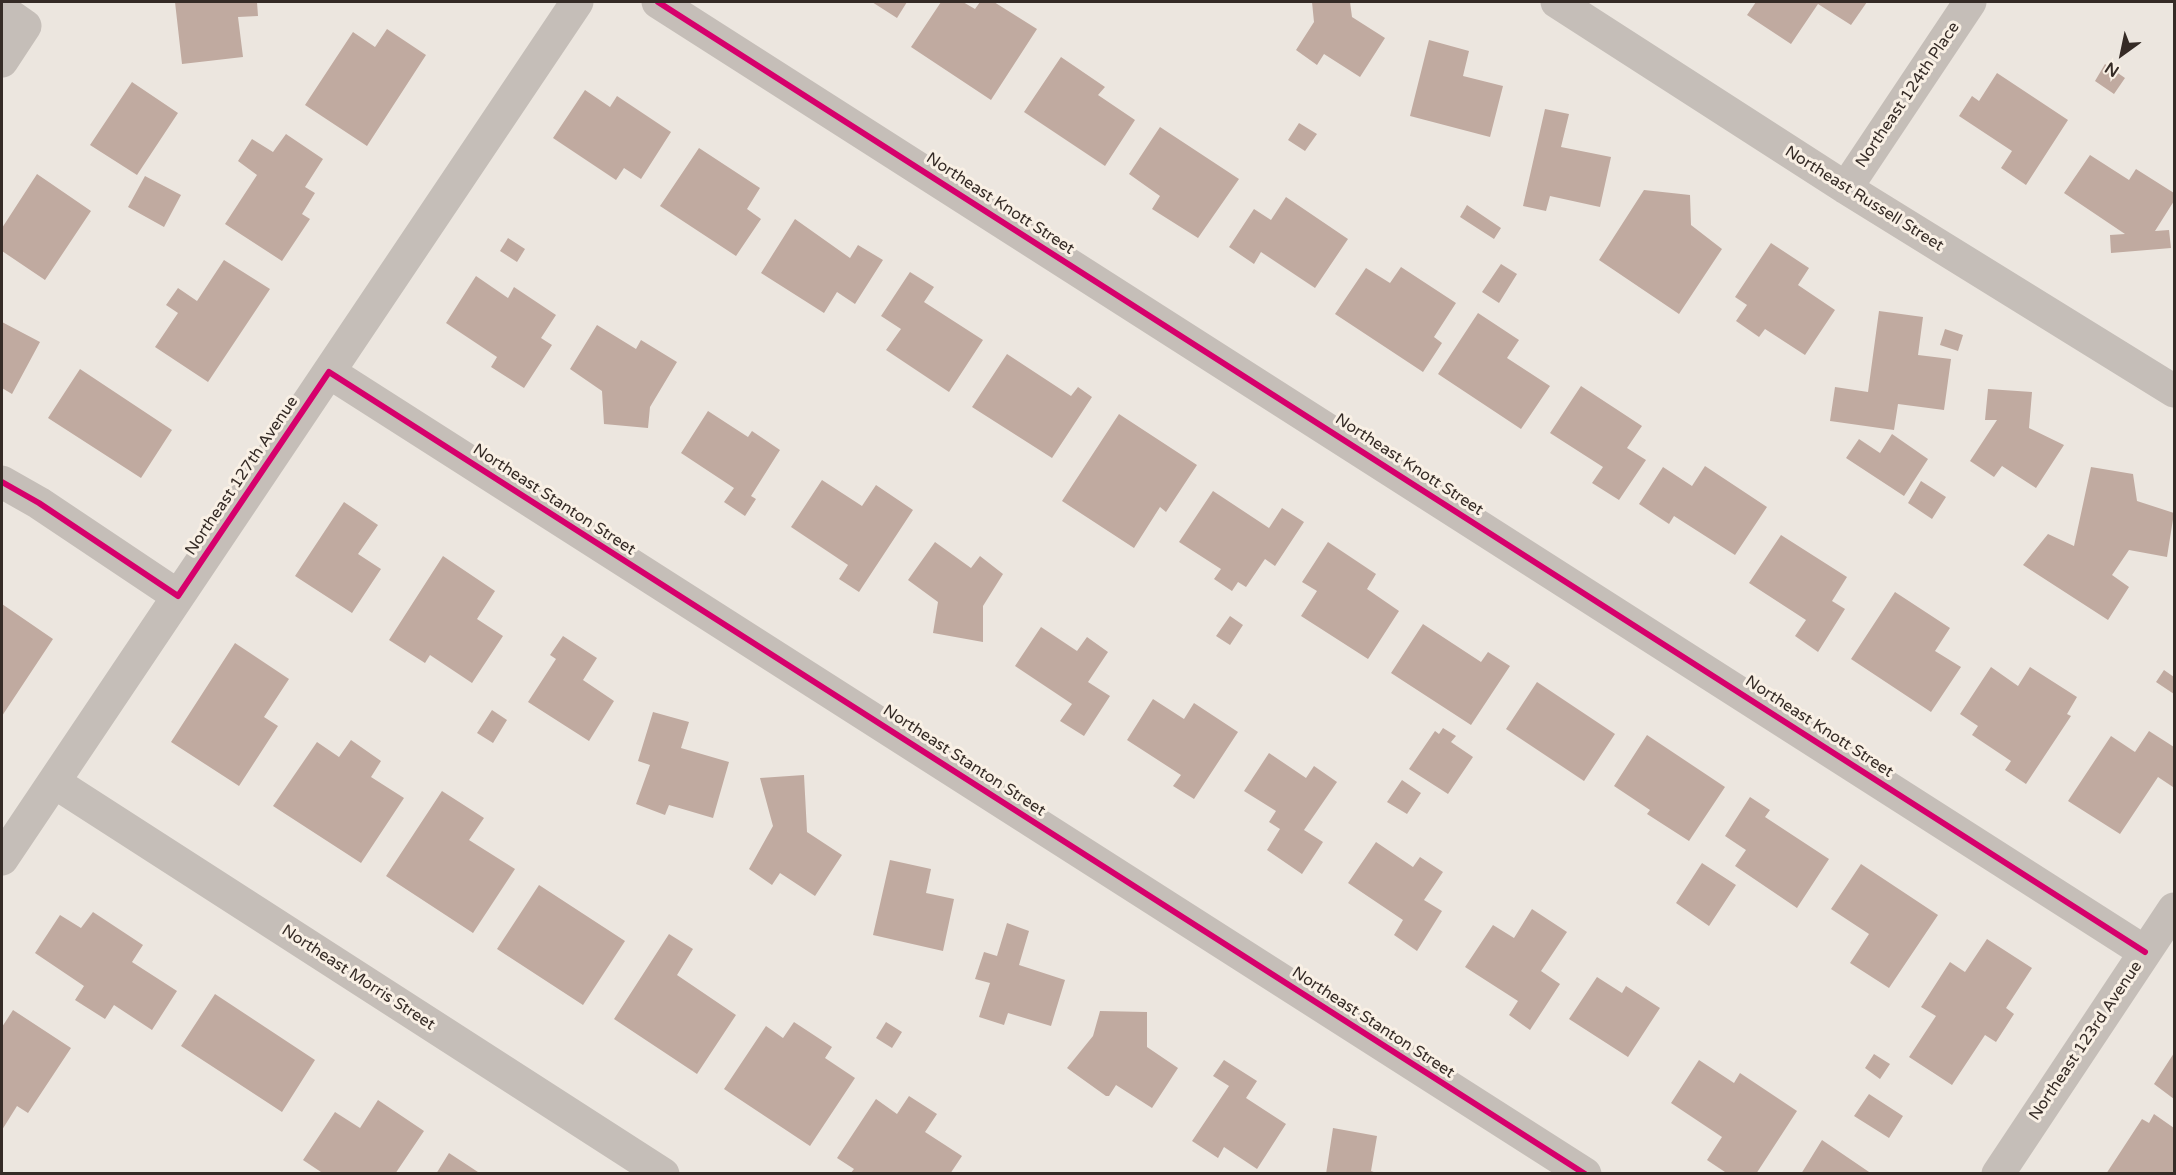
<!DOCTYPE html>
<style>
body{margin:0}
#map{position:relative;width:2176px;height:1175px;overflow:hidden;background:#ece6df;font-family:"Varela Round",sans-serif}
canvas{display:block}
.frame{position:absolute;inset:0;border:3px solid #352b26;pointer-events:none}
.north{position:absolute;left:2092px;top:24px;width:60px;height:60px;-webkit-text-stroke:4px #f9f0e5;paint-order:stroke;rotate:213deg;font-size:16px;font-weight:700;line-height:24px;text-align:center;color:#352b26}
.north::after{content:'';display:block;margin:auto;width:21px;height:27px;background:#352b26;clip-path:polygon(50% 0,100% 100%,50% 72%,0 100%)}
</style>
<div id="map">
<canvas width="2176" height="1175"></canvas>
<div class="frame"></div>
<div class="north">N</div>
</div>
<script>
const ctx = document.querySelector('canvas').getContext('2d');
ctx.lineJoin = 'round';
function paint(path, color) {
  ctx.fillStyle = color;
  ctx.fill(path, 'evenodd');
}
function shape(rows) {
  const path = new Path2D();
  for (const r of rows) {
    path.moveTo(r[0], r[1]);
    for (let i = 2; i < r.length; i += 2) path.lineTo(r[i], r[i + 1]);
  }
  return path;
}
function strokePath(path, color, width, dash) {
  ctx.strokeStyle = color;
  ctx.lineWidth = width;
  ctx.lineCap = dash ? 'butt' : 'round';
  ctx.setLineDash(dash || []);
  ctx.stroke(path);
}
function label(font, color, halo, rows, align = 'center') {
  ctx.font = font + ' "Varela Round",sans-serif';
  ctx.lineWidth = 6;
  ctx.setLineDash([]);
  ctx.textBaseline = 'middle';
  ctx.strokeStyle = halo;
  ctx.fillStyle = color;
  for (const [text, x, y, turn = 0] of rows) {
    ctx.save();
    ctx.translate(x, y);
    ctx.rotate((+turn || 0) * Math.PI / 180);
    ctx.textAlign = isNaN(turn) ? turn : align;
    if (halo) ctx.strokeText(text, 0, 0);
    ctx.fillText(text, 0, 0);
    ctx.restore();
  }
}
const building = shape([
 [175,2,257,2,258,16,238,17,243,57,182,64],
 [872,2,907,2,897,18],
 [941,2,963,2,975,9,980,2,994,2,1037,29,991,100,911,47],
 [1312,2,1350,2,1352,17,1385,38,1360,77,1324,54,1317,65,1296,50,1314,22],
 [1756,2,1867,2,1851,25,1818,4,1791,44,1747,15],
 [387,29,426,55,367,146,305,105,353,32,375,47],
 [1429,40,1469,51,1463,76,1503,86,1490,137,1410,116],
 [1061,57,1105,87,1098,95,1135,120,1105,166,1024,112],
 [2105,64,2125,78,2114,94,2095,81],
 [1997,73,2068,120,2026,185,2001,168,2012,151,1959,116,1972,96,1979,101],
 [132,82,178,113,137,175,90,145],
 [585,90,610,107,617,96,671,132,641,179,624,168,616,180,553,138],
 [1545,109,1569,114,1561,147,1611,157,1600,207,1550,196,1546,211,1523,206],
 [1299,123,1317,134,1305,151,1288,140],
 [1160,127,1239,179,1198,238,1152,209,1160,196,1129,174],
 [286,134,323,159,305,187,315,193,302,214,310,219,282,261,225,224,257,175,238,161,252,139,273,152],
 [699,148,760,188,747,209,761,219,736,256,660,206],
 [2090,155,2129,180,2136,169,2174,193,2174,201,2155,231,2169,230,2171,248,2111,253,2110,235,2125,234,2064,193],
 [37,174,91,211,45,280,2,251,2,228],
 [145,176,181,195,164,227,128,207],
 [1644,190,1690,195,1691,225,1722,249,1679,314,1599,260],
 [1286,197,1348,239,1315,288,1261,252,1254,264,1229,247,1254,209,1271,220],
 [1467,205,1501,228,1494,239,1460,217],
 [795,219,850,258,858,245,883,260,855,304,837,292,824,313,761,273],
 [508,238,525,249,517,262,500,251],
 [1771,243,1809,268,1798,285,1835,310,1805,355,1765,329,1759,337,1736,321,1747,305,1735,297],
 [224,260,270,289,208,382,155,347,178,313,166,305,178,288,197,301],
 [1501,264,1517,274,1499,303,1482,292],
 [1401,267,1456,303,1434,337,1442,343,1423,372,1335,314,1366,268,1390,283],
 [910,272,934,287,924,302,983,340,949,392,886,350,901,329,881,316],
 [476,276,508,298,514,287,556,315,541,338,552,345,524,388,491,367,497,357,446,323],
 [1879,311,1923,317,1918,355,1951,359,1944,410,1898,404,1894,430,1830,421,1835,387,1868,392],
 [1478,313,1519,340,1507,358,1550,386,1521,429,1438,374],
 [2,322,40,342,12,394,2,388],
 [597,325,636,349,641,340,677,362,650,407,648,428,604,424,602,391,570,369],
 [1945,329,1963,335,1958,351,1940,345],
 [1007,354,1071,396,1078,387,1092,397,1052,458,972,407],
 [80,369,172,430,141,478,48,418],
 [1581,386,1642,426,1627,448,1646,460,1619,500,1592,483,1603,467,1550,433],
 [1988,389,2032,392,2029,428,2064,445,2036,488,2002,466,1994,477,1970,461,1997,420,1985,420],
 [708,411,748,437,752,431,780,450,751,496,756,499,745,516,724,502,734,488,681,453],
 [1119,414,1197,465,1166,512,1160,507,1134,548,1062,501],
 [1892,434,1928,459,1904,496,1846,458,1859,439,1880,453],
 [1705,466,1767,507,1735,555,1674,516,1669,524,1639,504,1663,467,1692,486],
 [2091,467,2133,474,2137,501,2174,513,2167,557,2129,550,2112,575,2129,587,2108,620,2023,565,2048,534,2074,546],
 [822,480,862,506,876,485,913,510,859,592,839,579,848,565,791,527],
 [1921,481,1946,497,1932,519,1908,503],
 [1213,491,1269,528,1282,508,1304,522,1275,566,1265,559,1246,587,1238,582,1232,591,1214,579,1221,569,1179,542],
 [344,502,378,525,358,554,381,569,352,613,295,576],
 [1781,535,1847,577,1832,601,1845,609,1818,652,1795,636,1806,620,1749,583],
 [935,542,971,568,980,556,1003,574,983,606,983,642,933,633,938,602,908,580],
 [1328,542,1376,574,1367,589,1399,611,1368,659,1301,616,1317,591,1302,582],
 [443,556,495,591,477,619,503,636,472,683,430,655,425,663,389,640],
 [1895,592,1950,628,1935,651,1961,667,1931,712,1851,659],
 [2,604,53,639,2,716],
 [1230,616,1243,625,1230,645,1216,636],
 [1423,624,1481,662,1488,652,1510,666,1471,725,1391,673],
 [1041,627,1077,651,1087,637,1108,652,1088,682,1110,696,1084,736,1060,721,1072,704,1015,666],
 [563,636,597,658,583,680,614,701,589,741,528,702,556,659,550,655],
 [235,643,289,679,264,717,278,726,239,786,171,742],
 [1991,667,2018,686,2030,667,2077,697,2067,714,2071,716,2026,784,2005,770,2011,761,1972,735,1978,726,1960,714],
 [2164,670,2174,677,2174,694,2156,682],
 [1537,682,1615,734,1584,781,1506,729],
 [1153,699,1184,719,1194,703,1238,732,1194,799,1173,786,1181,775,1127,740],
 [492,710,507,720,493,743,477,733],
 [653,712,689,722,681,748,729,762,713,818,669,805,665,815,636,804,650,765,638,761],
 [1443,728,1456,736,1451,742,1473,757,1448,794,1409,769,1435,731,1439,734],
 [2149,731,2174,747,2174,785,2173,787,2158,777,2120,834,2068,801,2111,736,2135,752],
 [1647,735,1725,787,1689,841,1647,814,1650,810,1614,786],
 [351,740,381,761,371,777,404,798,361,863,273,806,317,742,339,757],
 [1269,753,1306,778,1314,766,1337,782,1304,830,1323,842,1302,874,1267,850,1280,829,1269,822,1276,811,1244,791],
 [804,775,807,832,842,855,815,896,780,873,772,885,749,869,773,826,760,778],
 [1402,780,1421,793,1407,814,1387,802],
 [442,791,484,818,469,840,515,869,473,933,386,876],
 [1750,797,1770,810,1765,817,1829,859,1797,908,1735,866,1746,850,1725,836],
 [1376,842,1413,867,1420,857,1443,872,1424,900,1442,911,1417,951,1394,935,1403,920,1348,883],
 [890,860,931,869,926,893,954,899,943,951,873,935],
 [1702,863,1736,885,1709,926,1676,903],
 [1861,864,1938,915,1889,988,1850,963,1869,934,1831,909],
 [539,885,625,941,583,1005,497,949],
 [1532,909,1567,932,1541,971,1560,984,1530,1030,1509,1015,1518,1001,1465,967,1493,925,1514,938],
 [93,912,143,945,132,962,177,991,152,1030,114,1005,105,1019,75,1000,84,986,35,953,60,915,81,928],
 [1007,923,1029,931,1019,965,1065,980,1051,1026,1008,1013,1004,1025,979,1017,990,983,975,979,984,952,997,956],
 [669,934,693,949,677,975,736,1015,697,1074,614,1019],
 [1987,939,2032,968,2006,1008,2014,1014,1996,1042,1985,1035,1952,1085,1909,1057,1936,1016,1921,1007,1950,962,1965,972],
 [1597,977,1622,993,1626,986,1660,1008,1628,1057,1569,1019],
 [215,994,315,1060,282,1112,181,1046],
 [13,1010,71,1048,28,1113,17,1106,2,1130,2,1027],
 [1100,1011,1147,1012,1147,1047,1178,1068,1152,1108,1116,1085,1109,1096,1106,1096,1067,1068,1093,1036],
 [794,1022,832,1047,825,1058,855,1078,810,1146,724,1089,766,1026,783,1038],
 [886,1022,902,1032,892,1048,876,1038],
 [2174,1053,2174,1099,2154,1084],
 [1874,1054,1890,1064,1880,1079,1865,1068],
 [1224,1060,1257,1081,1246,1098,1286,1124,1257,1169,1224,1147,1218,1158,1192,1141,1229,1086,1213,1076],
 [1699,1060,1734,1083,1740,1073,1797,1111,1756,1174,1728,1174,1707,1160,1722,1137,1671,1103],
 [1869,1094,1903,1116,1889,1138,1854,1116],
 [909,1096,937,1114,925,1132,962,1156,950,1174,850,1174,854,1169,837,1158,876,1099,897,1114],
 [378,1100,424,1131,395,1174,324,1174,303,1160,335,1112,360,1128],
 [2154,1114,2174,1128,2174,1174,2106,1174,2142,1119,2149,1123],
 [1333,1128,1377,1136,1371,1171,1379,1174,1326,1174],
 [1822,1140,1872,1174,1801,1174],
 [449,1153,481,1174,436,1174]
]);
const minor = shape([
 [658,2,2145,952],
 [1557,2,1846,188,2174,391],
 [2,10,25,26,2,61],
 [1846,188,1970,2],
 [329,372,1585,1174],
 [2,482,39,503,178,596],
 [54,782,663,1174],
 [2,859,577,2],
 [1998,1174,2174,909]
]);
const cycleway = shape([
 [658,2,2145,952],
 [2,482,39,503,178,596,329,372,1585,1174]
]);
const streetNames = [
 ["Northeast 124th Place",1908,95,-56],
 ["Northeast Russell Street",1864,199,32],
 ["Northeast Knott Street",1000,204,33],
 ["Northeast Knott Street",1409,465,33],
 ["Northeast 127th Avenue",242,476,-56],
 ["Northeast Stanton Street",554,500,33],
 ["Northeast Knott Street",1819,727,33],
 ["Northeast Stanton Street",964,761,33],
 ["Northeast Morris Street",358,978,33],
 ["Northeast Stanton Street",1373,1023,33],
 ["Northeast 123rd Avenue",2086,1041,-56]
];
paint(building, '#c0aaa0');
strokePath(minor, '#c5beb8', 33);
strokePath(cycleway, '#d6006c', 6);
label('16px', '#352b26', '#f9f0e5', streetNames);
</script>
